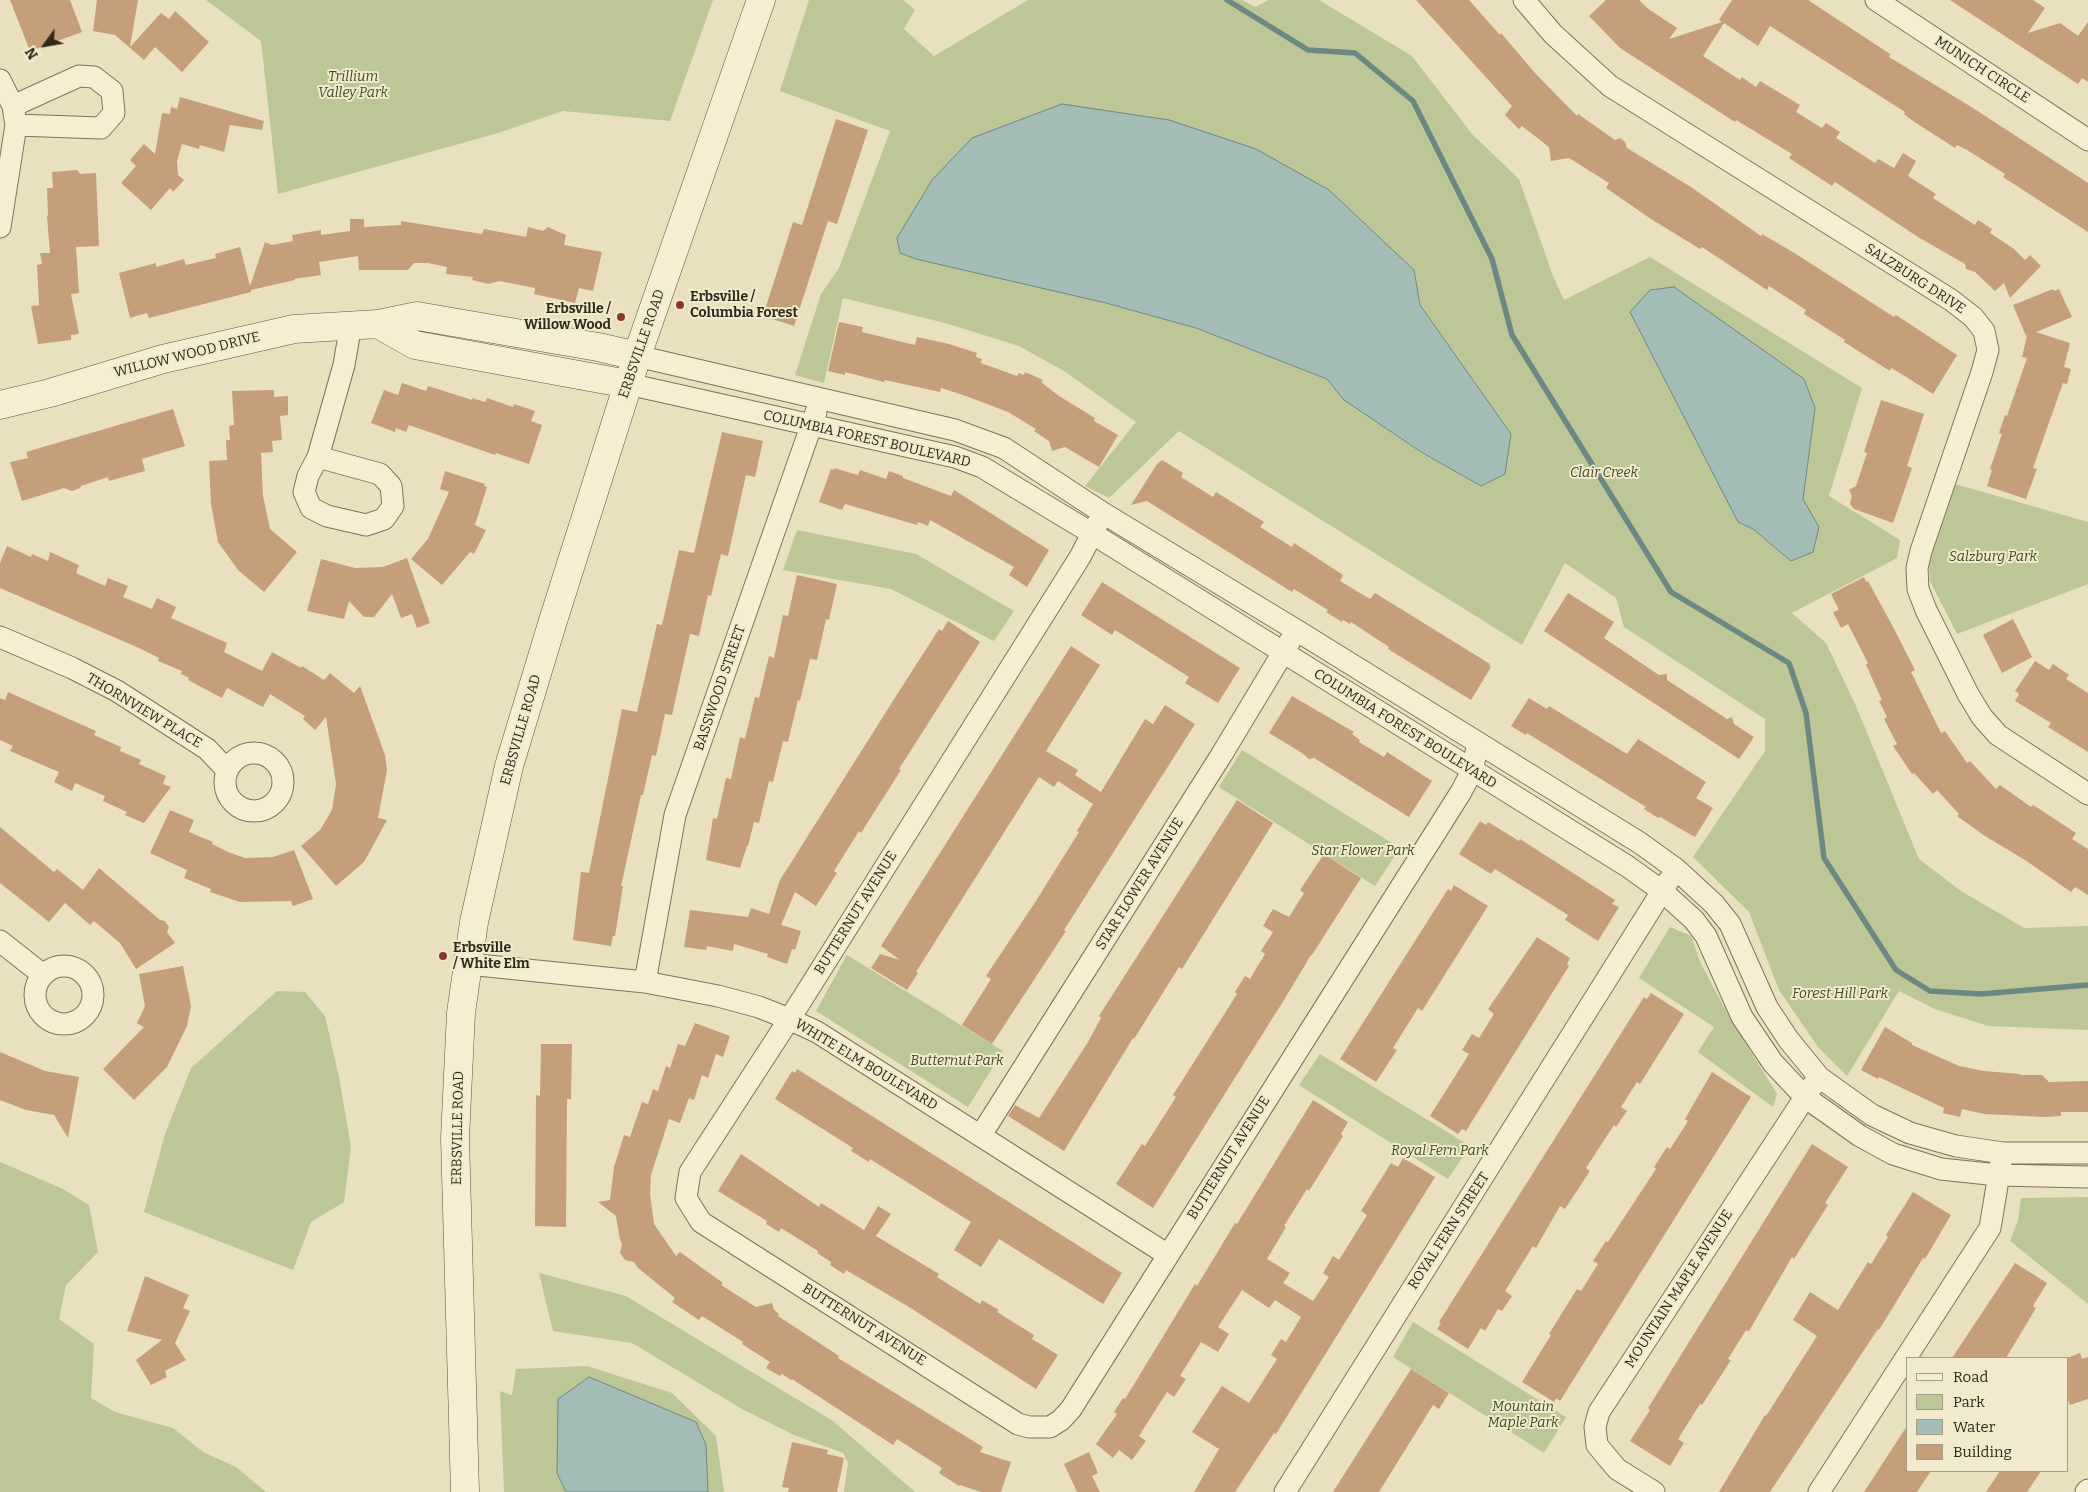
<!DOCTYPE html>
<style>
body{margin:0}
#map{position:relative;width:2088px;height:1492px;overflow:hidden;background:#e9e0c0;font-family:Bitter,serif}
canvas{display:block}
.legend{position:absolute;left:1906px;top:1357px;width:162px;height:115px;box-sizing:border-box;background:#f1eacf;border:1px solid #a49d88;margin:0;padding:6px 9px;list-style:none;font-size:15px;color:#31291d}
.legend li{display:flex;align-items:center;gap:10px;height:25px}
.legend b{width:25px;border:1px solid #a49d88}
.north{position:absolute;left:20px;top:20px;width:50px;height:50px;-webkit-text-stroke:4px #f1eacf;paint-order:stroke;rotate:238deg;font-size:14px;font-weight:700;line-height:20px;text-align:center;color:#31291d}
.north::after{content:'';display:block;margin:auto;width:18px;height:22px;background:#31291d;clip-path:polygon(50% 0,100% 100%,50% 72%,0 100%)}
</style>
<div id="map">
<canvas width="2088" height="1492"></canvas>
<ul class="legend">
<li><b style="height:6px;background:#f5eed2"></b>Road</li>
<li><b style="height:14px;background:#bcc696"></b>Park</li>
<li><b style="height:14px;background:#a3bcb6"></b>Water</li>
<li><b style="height:14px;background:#c49f79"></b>Building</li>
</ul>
<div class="north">N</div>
</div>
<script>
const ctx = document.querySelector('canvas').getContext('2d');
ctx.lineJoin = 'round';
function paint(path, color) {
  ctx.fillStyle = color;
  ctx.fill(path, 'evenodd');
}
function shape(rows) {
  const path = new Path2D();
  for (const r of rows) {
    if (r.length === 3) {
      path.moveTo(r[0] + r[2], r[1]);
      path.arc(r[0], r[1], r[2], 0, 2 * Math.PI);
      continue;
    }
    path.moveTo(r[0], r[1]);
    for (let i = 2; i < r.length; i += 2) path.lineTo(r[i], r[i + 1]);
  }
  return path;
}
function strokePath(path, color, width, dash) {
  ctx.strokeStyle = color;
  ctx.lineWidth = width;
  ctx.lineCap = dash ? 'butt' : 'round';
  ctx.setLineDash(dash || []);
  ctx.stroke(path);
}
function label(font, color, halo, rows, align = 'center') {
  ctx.font = font + ' Bitter,serif';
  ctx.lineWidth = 4;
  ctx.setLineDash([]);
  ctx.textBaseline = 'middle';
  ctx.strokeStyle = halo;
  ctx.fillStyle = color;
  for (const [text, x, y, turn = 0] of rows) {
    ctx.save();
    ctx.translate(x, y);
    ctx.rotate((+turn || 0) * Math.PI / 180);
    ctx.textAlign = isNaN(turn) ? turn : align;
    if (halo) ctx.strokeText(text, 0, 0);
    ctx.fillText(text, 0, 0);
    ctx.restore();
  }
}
const green = shape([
 [206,0,713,0,670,121,563,111,495,134,278,194,261,41],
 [809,0,903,0,915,10,904,29,934,56,1028,0,1242,0,1255,7,1269,0,1319,0,1412,56,1472,134,1519,179,1553,276,1564,300,1650,257,1862,388,1829,496,1900,540,1897,558,1792,613,1826,643,1856,706,1919,859,1961,891,2024,928,2088,926,2088,1030,1988,1026,1935,1009,1899,991,1847,1076,1818,1047,1779,990,1749,912,1693,857,1765,751,1765,719,1624,627,1616,598,1565,563,1522,645,1179,431,1109,498,1085,486,1136,422,1064,371,1019,346,945,323,843,298,824,383,795,375,821,294,839,268,890,131,780,91],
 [1414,270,1420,305,1511,434,1481,486,1420,452,1344,400,1327,379,1196,328,1106,303],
 [1815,408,1803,499,1813,552,1791,561,1753,529,1738,521],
 [1955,484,2088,522,2088,584,1957,634,1930,581,1929,563],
 [797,530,916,554,1014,611,994,641,891,589,783,570],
 [1242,750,1400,848,1375,886,1219,787],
 [1670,927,1691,936,1701,964,1731,1020,1777,1094,1773,1107,1698,1052,1714,1027,1639,978],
 [847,955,1003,1051,968,1107,816,1011],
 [277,991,305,992,325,1016,339,1077,351,1147,344,1202,311,1222,293,1270,144,1212,165,1134,191,1068],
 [1320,1054,1470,1146,1448,1179,1299,1085],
 [0,1162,61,1188,89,1205,98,1252,66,1285,59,1319,94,1344,91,1398,115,1412,173,1428,203,1452,236,1467,266,1492,0,1492],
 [2088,1197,2088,1304,2010,1241,2018,1220,2021,1198],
 [539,1273,626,1296,833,1421,915,1492,844,1492,848,1463,843,1453,794,1435,742,1409,632,1343,553,1331],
 [1413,1322,1566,1417,1544,1453,1393,1357],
 [587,1366,672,1393,716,1436,724,1492,708,1492,706,1445,557,1473,566,1492,504,1492,500,1391,512,1395,516,1369]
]);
const water = shape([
 [1062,104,1169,120,1256,149,1329,190,1414,270,1420,305,1511,434,1505,474,1481,486,1421,452,1344,400,1327,379,1196,328,1106,303,916,259,900,253,897,238,932,180,972,138,1062,104],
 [1674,287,1804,379,1815,408,1803,499,1819,527,1813,552,1791,561,1753,529,1738,522,1630,312,1650,290,1674,287],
 [589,1377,696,1422,706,1445,708,1492,566,1492,557,1473,558,1399,589,1377]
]);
const stream = shape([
 [1227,0,1308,50,1355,53,1413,101,1492,259,1512,335,1671,592,1789,663,1806,713,1824,858,1896,970,1930,991,1981,994,2088,985]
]);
const building = shape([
 [10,0,70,0,82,32,30,51],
 [97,0,138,0,130,47,161,13,169,19,175,11,209,42,182,72,155,47,144,60,115,35,93,31],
 [1416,0,1469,0,1500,35,1501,33,1535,73,1577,116,1578,114,1615,140,1620,138,1625,142,1627,148,1691,187,1761,236,1762,234,1796,254,1894,317,1896,315,1957,355,1933,394,1900,373,1891,368,1890,371,1844,342,1845,340,1804,314,1806,310,1769,286,1767,290,1702,247,1700,249,1651,219,1606,188,1609,183,1569,158,1551,161,1549,147,1522,126,1519,129,1505,115,1512,106],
 [1606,0,1639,0,1647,8,1677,28,1669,39,1722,22,1719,20,1732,0,1808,0,1890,54,1889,57,1973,108,2088,183,2088,232,2003,177,2005,174,1967,150,1957,145,1955,148,1913,121,1904,114,1905,112,1770,26,1758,46,1724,23,1703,56,1740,80,1742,77,1756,87,1760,81,1800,105,1796,112,1822,128,1826,123,1840,132,1836,138,1875,163,1878,159,1894,168,1903,153,1916,161,1908,176,1936,194,1933,198,1975,225,1978,220,1992,229,1990,233,2014,249,2025,260,2030,255,2041,266,2010,298,2004,283,1995,291,1975,272,1966,269,1965,264,1918,237,1835,182,1832,186,1789,158,1792,154,1736,120,1735,122,1620,48,1589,16],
 [1950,0,2033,0,2045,8,2028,33,2060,23,2078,36,2088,22,2088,82,2082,78,2078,84],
 [180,97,264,121,262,130,230,125,224,152,200,145,199,149,182,144,177,161,178,175,184,180,173,192,170,188,151,210,121,183,136,166,130,160,144,144,155,154,162,113,170,114,171,107,177,109],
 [836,119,868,130,837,224,828,221,794,326,763,316,793,222,802,225],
 [77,170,80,174,96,173,99,246,76,247,79,293,71,294,79,334,71,335,71,340,38,344,31,306,39,305,37,265,42,264,40,253,50,253,47,216,48,216,47,188,53,188,52,172],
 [350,219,364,219,364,227,401,225,401,221,482,234,484,229,526,237,528,227,543,231,548,227,566,235,564,245,602,252,593,291,579,288,575,303,534,294,535,288,499,281,489,284,472,280,473,277,446,274,447,267,428,263,414,263,408,270,359,270,358,256,319,262,321,275,294,279,295,280,251,290,251,292,149,318,147,313,130,318,119,273,156,263,156,267,184,259,186,265,216,258,215,254,240,247,250,286,265,242,272,245,293,241,292,235,321,230,321,235,350,231],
 [2053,289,2054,291,2059,289,2072,317,2036,332,2070,343,2064,367,2071,369,2067,384,2063,383,2033,468,2037,469,2026,499,1987,486,1992,470,1990,469,2002,434,1999,433,2005,415,2007,416,2027,358,2022,357,2027,335,2026,336,2013,305],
 [839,322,863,327,862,332,915,345,917,337,949,344,977,353,976,357,982,359,981,363,1017,376,1019,373,1024,375,1025,372,1043,380,1041,382,1059,396,1095,418,1094,421,1118,435,1099,467,1065,447,1052,451,1049,441,1034,431,1036,429,1008,412,963,395,941,388,940,392,885,380,884,382,845,372,845,375,828,371],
 [402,383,426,391,428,386,472,400,472,398,485,402,487,398,513,407,514,404,535,411,531,421,542,425,529,464,496,453,495,455,409,425,406,432,396,428,395,432,371,423,384,390,398,395],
 [274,390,274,397,288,396,288,415,280,416,282,440,272,441,273,452,261,453,263,496,270,529,297,552,264,592,238,570,218,542,211,504,209,461,227,460,226,440,230,440,229,426,234,425,232,391],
 [1881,400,1924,414,1907,466,1912,468,1893,523,1854,509,1850,504,1852,496,1849,490,1856,486,1867,453,1864,452],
 [173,409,185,446,142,459,145,471,109,481,108,477,81,486,80,488,72,491,64,488,22,501,10,462,28,458,26,452],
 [722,432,763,441,755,477,746,475,728,556,721,554,711,596,708,595,699,636,690,634,672,715,665,714,656,756,652,755,643,795,641,795,621,886,623,886,615,936,613,936,611,946,573,940,581,872,589,873,622,709,637,712,657,624,662,625,679,550,694,553],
 [1162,460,1183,473,1181,477,1213,497,1216,492,1264,522,1260,527,1292,547,1294,543,1343,575,1340,581,1370,599,1375,593,1490,664,1489,666,1491,667,1471,700,1388,649,1389,647,1351,622,1350,624,1343,620,1342,622,1326,612,1328,610,1294,589,1292,592,1147,501,1131,505,1157,464],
 [834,468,858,475,860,470,886,479,889,471,903,476,903,478,951,496,954,490,1049,550,1027,587,1009,575,1014,567,930,520,928,526,918,522,917,525,845,504,842,510,819,502,831,469,834,470],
 [445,471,485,484,484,486,487,487,475,525,486,530,474,554,470,552,442,585,411,559,428,539,449,492,440,489],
 [7,546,31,557,32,554,48,561,50,552,79,565,76,573,105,586,108,578,128,586,123,597,152,609,157,598,176,607,171,618,227,643,224,652,262,671,272,652,301,668,302,666,324,680,330,673,354,693,360,686,385,755,387,770,378,818,387,820,364,862,336,886,301,846,320,830,332,810,336,784,326,717,315,730,303,719,305,716,270,694,263,707,227,688,222,698,188,680,189,678,181,674,182,671,158,661,159,658,139,648,0,588,0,563],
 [407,558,430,623,417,628,412,614,401,618,392,594,374,617,364,617,349,601,344,619,307,611,321,559,355,568,383,567],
 [797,575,837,584,829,620,826,619,817,660,810,659,800,701,798,700,788,742,783,741,773,782,769,781,759,823,754,822,748,846,747,846,740,868,706,860,713,818,717,819,726,778,731,779,740,737,745,739,755,697,759,698,769,656,774,658,783,615,788,616],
 [1864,577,1866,582,1868,581,1892,625,1915,670,1911,672,1941,733,1945,731,1967,763,1970,761,1996,789,2000,785,2031,807,2033,805,2044,812,2076,833,2072,839,2088,849,2088,895,2075,887,2071,892,2025,860,1985,836,1957,816,1959,814,1937,790,1933,794,1914,773,1912,774,1893,746,1897,744,1884,719,1887,717,1879,701,1882,700,1866,665,1868,663,1848,624,1841,628,1833,612,1839,610,1831,594],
 [1102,582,1240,668,1218,703,1185,683,1189,677,1115,630,1112,635,1081,615],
 [1568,593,1614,622,1604,638,1659,675,1667,674,1667,680,1727,719,1732,717,1734,724,1754,737,1739,759,1544,631],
 [2013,619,2032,657,2002,673,1983,635],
 [948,621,980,642,899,769,901,770,861,833,859,831,834,871,837,873,816,906,795,892,781,925,801,931,795,950,792,949,787,964,767,957,768,954,734,944,733,951,707,946,706,950,684,947,690,910,748,917,751,908,769,914,780,880,891,704,939,629,942,631],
 [1071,646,1100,665,1046,751,1078,770,1075,775,1101,792,1145,719,1153,724,1165,705,1195,724,1064,930,1066,931,992,1044,962,1025,991,979,986,976,1034,904,1079,832,1077,831,1093,804,1058,781,1054,787,1039,777,916,972,918,973,907,990,871,968,880,954,900,960,881,946],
 [2035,661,2049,670,2053,664,2069,675,2066,679,2088,693,2088,752,2048,727,2051,723,2015,701,2019,694,2015,691],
 [8,692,96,731,94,735,121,747,120,751,141,760,139,764,166,776,163,784,171,787,144,823,125,815,127,812,103,801,105,796,75,783,72,791,54,782,59,772,10,751,13,746,0,740,0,698,5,700],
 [1292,696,1354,732,1352,734,1360,740,1359,742,1384,757,1387,752,1432,781,1409,817,1314,758,1309,759,1302,753,1269,733],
 [1529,698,1547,709,1549,706,1627,754,1638,739,1706,782,1696,798,1713,808,1695,837,1660,817,1658,818,1644,809,1646,807,1588,771,1527,733,1526,735,1511,726],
 [1237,800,1273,823,1182,969,1179,967,1134,1039,1133,1038,1064,1151,1008,1116,1015,1105,1039,1118,1088,1042,1101,1018,1099,1016],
 [170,810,194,820,189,832,213,842,212,844,228,852,245,858,273,857,294,850,313,899,293,906,291,901,240,902,210,892,211,889,184,878,187,870,150,853],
 [1480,821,1486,825,1488,822,1519,841,1520,839,1615,900,1612,904,1619,907,1598,941,1565,920,1568,915,1495,869,1491,874,1459,854],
 [0,827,54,872,57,869,83,890,99,868,160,920,165,921,169,927,167,932,175,943,136,969,120,943,94,921,90,925,65,903,49,922,0,883],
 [1324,854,1361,878,1312,955,1311,955,1284,1000,1153,1208,1116,1184,1142,1144,1145,1146,1176,1097,1173,1095,1237,994,1235,992,1245,976,1250,979,1265,954,1261,951,1273,932,1263,926,1273,909,1289,917,1304,893,1300,890],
 [1454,885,1488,906,1422,1011,1418,1008,1393,1048,1397,1050,1376,1082,1340,1059,1448,889,1451,891],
 [1537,937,1570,958,1567,964,1569,966,1466,1131,1462,1129,1458,1134,1430,1116,1469,1054,1462,1050,1472,1034,1479,1038,1494,1014,1488,1009],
 [183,966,191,1006,187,1026,167,1067,134,1100,103,1069,144,1027,137,1023,145,1006,139,974],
 [1651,993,1684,1014,1640,1084,1637,1082,1621,1107,1627,1111,1616,1127,1614,1125,1586,1168,1590,1171,1565,1209,1560,1206,1536,1248,1533,1246,1505,1291,1512,1296,1502,1311,1498,1309,1485,1331,1481,1328,1468,1349,1437,1329,1441,1323,1439,1322,1644,997,1647,999],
 [695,1023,730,1036,723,1057,716,1054,708,1078,702,1075,694,1100,689,1098,680,1123,669,1119,651,1175,650,1194,654,1224,676,1256,680,1252,723,1283,721,1285,756,1307,772,1303,774,1310,779,1314,778,1316,839,1356,838,1358,983,1447,980,1452,1011,1462,1001,1492,981,1492,960,1485,959,1486,939,1473,942,1468,897,1439,893,1445,792,1379,791,1380,782,1374,780,1376,766,1368,770,1362,742,1344,743,1342,702,1316,699,1320,672,1302,675,1298,638,1268,634,1262,625,1260,620,1253,622,1244,620,1240,616,1216,598,1202,610,1200,614,1167,624,1135,630,1137,642,1102,648,1104,653,1089,658,1091,666,1066,670,1068,678,1044,685,1046],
 [1885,1027,1912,1043,1912,1045,1959,1066,1984,1071,2020,1074,2020,1075,2042,1075,2049,1082,2088,1081,2088,1112,2061,1112,2061,1116,2044,1117,1984,1114,1962,1109,1960,1117,1943,1113,1944,1108,1879,1077,1878,1079,1861,1070],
 [541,1044,572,1044,571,1099,567,1099,566,1227,535,1226,536,1095,540,1096],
 [0,1052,45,1071,79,1077,68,1138,54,1115,26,1110,0,1100],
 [797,1069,1122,1273,1103,1304,999,1239,981,1267,954,1250,971,1222,870,1159,869,1162,851,1151,853,1148,775,1099,792,1071,795,1073],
 [1712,1072,1751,1097,1560,1401,1556,1398,1554,1402,1522,1382,1551,1335,1549,1334,1577,1289,1581,1291,1598,1264,1593,1261,1606,1241,1608,1242,1656,1169,1654,1167,1667,1147,1670,1149,1688,1121,1685,1119],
 [1313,1100,1348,1122,1341,1134,1343,1136,1309,1191,1307,1189,1284,1226,1286,1227,1267,1259,1290,1273,1283,1283,1313,1301,1329,1277,1323,1273,1333,1256,1339,1260,1367,1215,1361,1211,1391,1163,1398,1167,1403,1158,1435,1177,1276,1434,1274,1433,1235,1492,1194,1492,1219,1449,1192,1432,1222,1386,1249,1403,1277,1359,1271,1355,1281,1339,1286,1342,1301,1317,1275,1300,1269,1308,1242,1290,1218,1327,1229,1334,1218,1352,1201,1342,1180,1376,1186,1379,1174,1397,1167,1392,1139,1436,1146,1441,1132,1460,1119,1450,1113,1458,1096,1444,1117,1414,1114,1412,1123,1398,1125,1399,1195,1284,1197,1286,1235,1223,1237,1224],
 [1812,1144,1848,1167,1825,1203,1828,1205,1794,1259,1792,1257,1749,1331,1746,1330,1728,1359,1731,1360,1718,1380,1702,1405,1700,1404,1678,1439,1684,1443,1670,1466,1630,1441,1650,1410,1648,1408,1653,1400],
 [741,1154,819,1207,821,1203,864,1230,878,1206,891,1214,876,1236,939,1274,937,1277,980,1304,982,1300,999,1310,997,1312,1034,1335,1032,1339,1058,1355,1036,1389,909,1307,846,1270,844,1274,830,1265,831,1262,817,1253,818,1251,781,1228,779,1232,766,1224,767,1221,718,1191],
 [1913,1192,1951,1215,1925,1259,1923,1258,1879,1330,1878,1329,1770,1492,1719,1492,1765,1415,1766,1416,1817,1336,1793,1320,1810,1292,1838,1310,1868,1262,1871,1264,1888,1237,1886,1235],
 [2015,1263,2047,1283,2033,1306,2036,1308,2006,1358,1952,1358],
 [145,1276,189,1295,183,1308,190,1311,175,1343,186,1360,165,1371,167,1377,151,1385,136,1360,162,1340,127,1331],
 [2080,1353,2082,1359,2088,1357,2088,1399,2070,1405,2067,1397,2067,1358],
 [1411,1369,1449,1393,1439,1409,1433,1405,1379,1492,1333,1492],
 [1907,1426,1907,1471,1931,1471,1917,1492,1864,1492],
 [792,1442,828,1450,827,1454,844,1458,837,1492,788,1492,789,1488,782,1487],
 [1089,1452,1098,1473,1092,1476,1100,1492,1077,1492,1064,1464],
 [2000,1471,2041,1471,2027,1492,1986,1492]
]);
const street = shape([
 [1524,0,1553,34,1610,86,1951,300,1973,317,1984,331,1988,350,1982,372,1921,551,1917,568,1918,589,1926,610,1968,694,1982,717,1998,735,2088,794],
 [1876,0,2088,140],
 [0,80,13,106,16,125,0,227],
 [13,106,79,76,94,77,112,91,114,113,101,128,16,125],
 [637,356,955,430,1004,448,1103,513,1296,630,1640,843,1676,869,1714,904,1730,924,1767,1007,1788,1039,1819,1077,1872,1115,1910,1133,1956,1146,2003,1153,2088,1153],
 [628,384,955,457,982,467,1093,534,1627,866,1662,891,1694,920,1706,936,1742,1017,1773,1063,1805,1097,1860,1136,1893,1154,1941,1169,1998,1175,2088,1177],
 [318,457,380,474,391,486,393,506,384,519,366,525,327,516,311,508,304,492,308,476,318,457,344,365,351,324],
 [1103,513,1080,557,801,1001,690,1172,686,1198,701,1222,1018,1424,1029,1427,1050,1427,1061,1420,1071,1409,1461,792,1472,771,1478,743],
 [0,637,72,668,117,691,207,749,227,770],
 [254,782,29],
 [0,941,43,975],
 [468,964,645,982,718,996,759,1007,789,1019,817,1032,1168,1255],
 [64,995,29],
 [645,982,675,815,816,412],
 [981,1135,1222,754,1290,641],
 [1285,1492,1669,880],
 [1654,1492,1617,1469,1597,1445,1595,1427,1599,1412,1813,1085],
 [1819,1492,1990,1228,2001,1162],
 [2086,1492,2088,1490]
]);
const secondary = shape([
 [378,324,415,345,628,384],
 [0,405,50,393,163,359,294,329,378,324,417,316,598,347,637,356],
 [465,1492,455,1138,461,1013,474,922,509,766,552,624,637,356,761,0]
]);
const markers = [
 [680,305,5,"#8a372f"],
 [621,317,5,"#8a372f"],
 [443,956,5,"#8a372f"]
];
const streetNames = [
 ["MUNICH CIRCLE",1982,70,33],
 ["SALZBURG DRIVE",1915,279,33],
 ["ERBSVILLE ROAD",642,344,-71],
 ["WILLOW WOOD DRIVE",187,355,-14],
 ["COLUMBIA FOREST BOULEVARD",867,439,13],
 ["BASSWOOD STREET",720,688,-71],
 ["THORNVIEW PLACE",144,711,31],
 ["COLUMBIA FOREST BOULEVARD",1405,729,32],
 ["ERBSVILLE ROAD",521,730,-74],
 ["STAR FLOWER AVENUE",1140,884,-58],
 ["BUTTERNUT AVENUE",856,913,-58],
 ["WHITE ELM BOULEVARD",866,1065,31],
 ["ERBSVILLE ROAD",458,1128,-89],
 ["BUTTERNUT AVENUE",1229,1158,-58],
 ["ROYAL FERN STREET",1449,1231,-57],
 ["MOUNTAIN MAPLE AVENUE",1679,1289,-57],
 ["BUTTERNUT AVENUE",864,1325,32]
];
const parkNames = [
 ["Trillium",353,77],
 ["Valley Park",353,93],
 ["Clair Creek",1604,473],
 ["Salzburg Park",1993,557],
 ["Star Flower Park",1363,851],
 ["Forest Hill Park",1840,994],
 ["Butternut Park",957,1061],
 ["Royal Fern Park",1440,1151],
 ["Mountain",1523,1407],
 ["Maple Park",1523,1423]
];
const poiNames = [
 ["Erbsville /",690,297],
 ["Columbia Forest",690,313],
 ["Erbsville /",611,309,"right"],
 ["Willow Wood",611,325,"right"],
 ["Erbsville",453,948],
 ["/ White Elm",453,964]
];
paint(green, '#bcc696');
paint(water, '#a3bcb6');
strokePath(water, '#6b8884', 1);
strokePath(stream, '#6b8884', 5.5);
paint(building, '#c49f79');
strokePath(street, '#80725a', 23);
strokePath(secondary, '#62533d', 29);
strokePath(street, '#f5eed2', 21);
strokePath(secondary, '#f5eed2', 28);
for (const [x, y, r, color] of markers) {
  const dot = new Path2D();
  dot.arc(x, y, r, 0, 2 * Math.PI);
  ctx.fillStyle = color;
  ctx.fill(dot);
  strokePath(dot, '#f1eacf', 2);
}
label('14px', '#31291d', '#f1eacf', streetNames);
label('italic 14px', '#3f4c25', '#f1eacf', parkNames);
label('bold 14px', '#31291d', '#f1eacf', poiNames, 'left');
</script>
